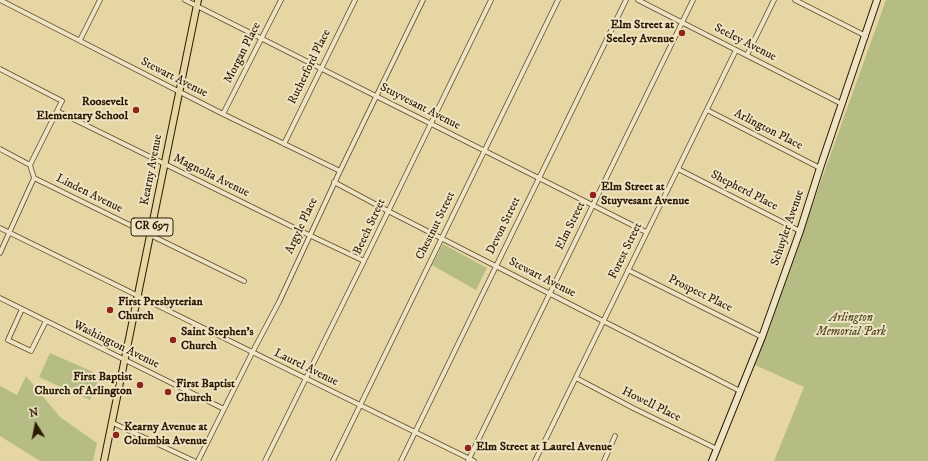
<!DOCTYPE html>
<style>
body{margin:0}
#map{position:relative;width:928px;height:461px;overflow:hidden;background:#e5d6a4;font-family:"IM FELL DW Pica",serif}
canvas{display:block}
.north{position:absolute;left:16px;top:405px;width:40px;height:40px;-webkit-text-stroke:3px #eee4c4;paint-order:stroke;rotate:350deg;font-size:11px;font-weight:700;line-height:16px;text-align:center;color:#2c1a02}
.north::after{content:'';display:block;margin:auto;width:14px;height:18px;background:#2c1a02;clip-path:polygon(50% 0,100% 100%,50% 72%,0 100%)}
</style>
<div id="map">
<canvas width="928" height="461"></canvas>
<div class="north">N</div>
</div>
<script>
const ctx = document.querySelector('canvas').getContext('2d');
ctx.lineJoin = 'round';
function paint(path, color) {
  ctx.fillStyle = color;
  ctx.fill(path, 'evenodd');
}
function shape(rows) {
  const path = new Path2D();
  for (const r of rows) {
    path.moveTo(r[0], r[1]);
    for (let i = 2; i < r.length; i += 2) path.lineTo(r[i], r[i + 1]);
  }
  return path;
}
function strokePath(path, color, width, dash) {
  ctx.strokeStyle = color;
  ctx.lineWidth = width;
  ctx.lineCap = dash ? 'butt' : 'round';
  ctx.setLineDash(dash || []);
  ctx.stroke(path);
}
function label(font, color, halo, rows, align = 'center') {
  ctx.font = font + ' "IM FELL DW Pica",serif';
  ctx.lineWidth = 4;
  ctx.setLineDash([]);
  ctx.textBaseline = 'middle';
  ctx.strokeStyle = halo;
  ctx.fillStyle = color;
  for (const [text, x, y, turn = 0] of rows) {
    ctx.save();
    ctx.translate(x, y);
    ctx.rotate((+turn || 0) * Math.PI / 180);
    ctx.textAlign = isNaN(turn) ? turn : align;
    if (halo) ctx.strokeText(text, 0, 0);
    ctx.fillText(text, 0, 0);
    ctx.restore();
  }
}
const green = shape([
 [886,0,928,0,928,461,774,461,804,387,755,365],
 [443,244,487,268,476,290,432,265],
 [50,353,100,375,90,400,39,377],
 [26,376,60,417,97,443,93,461,40,461,0,436,0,386,17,395]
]);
const street = shape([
 [0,0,223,114,340,171],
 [185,0,646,232],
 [638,0,842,104],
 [795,0,866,36],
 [80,40,100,0],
 [747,55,774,0],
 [0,69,62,101,57,111,309,235,364,261],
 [707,110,820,168],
 [223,114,281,0],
 [284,144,355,0],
 [0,149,30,165],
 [678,169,800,231],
 [34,178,244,281],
 [334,182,388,211,740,391],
 [0,228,474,461],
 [0,253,34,178,30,165,57,111],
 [628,270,762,337],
 [0,298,224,409],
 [22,309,8,340,31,351,46,321],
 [576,378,633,408,717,449],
 [113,423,194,461],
 [198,461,252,353,279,302,340,171,423,0],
 [265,461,364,261,491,0],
 [333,461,558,0],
 [401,461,626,0],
 [468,461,693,0],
 [535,461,736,50],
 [604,461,615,436]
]);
const secondary = shape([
 [712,461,762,337,800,231,820,168,877,0]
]);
const primary = shape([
 [104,461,198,0]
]);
const markers = [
 [682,33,4,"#8f2418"],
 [136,110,4,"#8f2418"],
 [593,195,4,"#8f2418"],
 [110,310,4,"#8f2418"],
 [173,340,4,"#8f2418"],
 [140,385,4,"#8f2418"],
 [168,392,4,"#8f2418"],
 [116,435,4,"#8f2418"],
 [468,448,4,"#8f2418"]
];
const shields = [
 [152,227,42]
];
const shieldNames = [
 ["CR 697",152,227]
];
const poiNames = [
 ["Elm Street at",674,26,"right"],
 ["Seeley Avenue",674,40,"right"],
 ["Roosevelt",128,103,"right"],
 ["Elementary School",128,117,"right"],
 ["Elm Street at",601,188],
 ["Stuyvesant Avenue",601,202],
 ["First Presbyterian",118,303],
 ["Church",118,317],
 ["Saint Stephen's",181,333],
 ["Church",181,347],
 ["First Baptist",132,378,"right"],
 ["Church of Arlington",132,392,"right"],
 ["First Baptist",176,385],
 ["Church",176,399],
 ["Kearny Avenue at",124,428],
 ["Columbia Avenue",124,442],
 ["Elm Street at Laurel Avenue",476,448]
];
const streetNames = [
 ["Seeley Avenue",745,43,27],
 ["Morgan Place",243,53,-63],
 ["Rutherford Place",310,67,-64],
 ["Stewart Avenue",174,78,27],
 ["Stuyvesant Avenue",420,107,27],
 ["Arlington Place",768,130,27],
 ["Kearny Avenue",152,170,-79],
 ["Magnolia Avenue",211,176,26],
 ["Shepherd Place",744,191,27],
 ["Linden Avenue",89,194,26],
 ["Argyle Place",302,226,-65],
 ["Chestnut Street",436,226,-64],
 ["Devon Street",504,226,-64],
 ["Elm Street",571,226,-64],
 ["Beech Street",370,227,-65],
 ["Schuyler Avenue",788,228,-71],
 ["Forest Street",626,251,-64],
 ["Stewart Avenue",542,278,27],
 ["Prospect Place",700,294,26],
 ["Washington Avenue",116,345,26],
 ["Laurel Avenue",306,368,26],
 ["Howell Place",651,405,26]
];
const parkNames = [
 ["Arlington",851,319],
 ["Memorial Park",851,333]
];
paint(green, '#b5bd85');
strokePath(street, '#5a492a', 5.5);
strokePath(secondary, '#2c1a02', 8);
strokePath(primary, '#2c1a02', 8);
strokePath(street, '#eee4c4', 4);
strokePath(secondary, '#eee4c4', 6);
strokePath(primary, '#e5d6a4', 6);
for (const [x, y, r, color] of markers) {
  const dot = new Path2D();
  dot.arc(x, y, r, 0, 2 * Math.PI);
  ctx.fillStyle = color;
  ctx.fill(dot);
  strokePath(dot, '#eee4c4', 1.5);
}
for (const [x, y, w] of shields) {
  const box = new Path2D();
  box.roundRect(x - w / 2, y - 9, w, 18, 3);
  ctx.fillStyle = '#eee4c4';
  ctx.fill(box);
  strokePath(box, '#2c1a02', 1);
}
label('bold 11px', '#2c1a02', null, shieldNames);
label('bold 12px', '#2c1a02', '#eee4c4', poiNames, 'left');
label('12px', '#2c1a02', '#eee4c4', streetNames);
label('italic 12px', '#554b29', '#eee4c4', parkNames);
</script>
